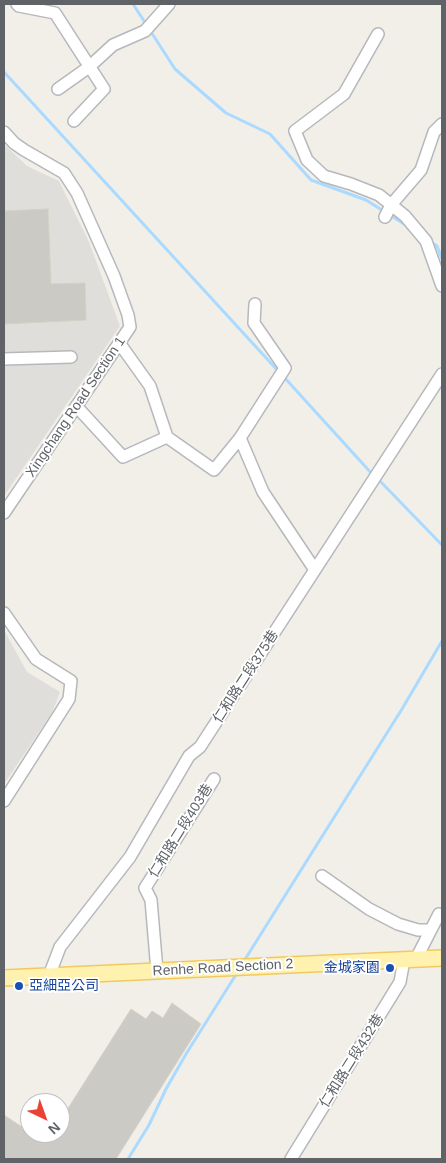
<!DOCTYPE html>
<meta charset="utf-8">
<style>
body{margin:0}
#map{position:relative;width:446px;height:1163px;overflow:hidden;background:#f1efe8;font-family:Arial,sans-serif}
canvas{display:block}
.frame{position:absolute;inset:0;border:5px solid #5f6368;pointer-events:none}
.north{position:absolute;left:20px;top:1093px;width:50px;height:50px;box-sizing:border-box;background:#fff;border:1px solid #bfc1c3;border-radius:50%;rotate:138deg;font-size:14px;font-weight:700;line-height:20px;text-align:center;color:#5f6368}
.north::after{content:'';display:block;margin:auto;width:18px;height:22px;background:#ea4335;clip-path:polygon(50% 0,100% 100%,50% 72%,0 100%)}
</style>
<div id="map">
<canvas width="446" height="1163"></canvas>
<div class="frame"></div>
<div class="north">N</div>
</div>
<script>
const ctx = document.querySelector('canvas').getContext('2d');
ctx.lineJoin = 'round';
function paint(path, color) {
  ctx.fillStyle = color;
  ctx.fill(path, 'evenodd');
}
function shape(rows) {
  const path = new Path2D();
  for (const r of rows) {
    path.moveTo(r[0], r[1]);
    for (let i = 2; i < r.length; i += 2) path.lineTo(r[i], r[i + 1]);
  }
  return path;
}
function strokePath(path, color, width, dash) {
  ctx.strokeStyle = color;
  ctx.lineWidth = width;
  ctx.lineCap = dash ? 'butt' : 'round';
  ctx.setLineDash(dash || []);
  ctx.stroke(path);
}
function label(font, color, halo, rows, align = 'center') {
  ctx.font = font + ' Arial,"Noto Sans TC",sans-serif';
  ctx.lineWidth = 4;
  ctx.setLineDash([]);
  ctx.textBaseline = 'middle';
  ctx.strokeStyle = halo;
  ctx.fillStyle = color;
  for (const [text, x, y, turn = 0] of rows) {
    ctx.save();
    ctx.translate(x, y);
    ctx.rotate((+turn || 0) * Math.PI / 180);
    ctx.textAlign = isNaN(turn) ? turn : align;
    if (halo) ctx.strokeText(text, 0, 0);
    ctx.fillText(text, 0, 0);
    ctx.restore();
  }
}
const industrial = shape([
 [4,144,27,166,59,181,89,242,120,326,4,496],
 [4,630,27,672,60,692,52,713,4,784]
]);
const stream = shape([
 [133,4,175,69,226,113,270,134,311,180,366,200,409,227],
 [4,72,279,372],
 [431,242,437,246,442,259],
 [283,376,373,475],
 [378,479,442,545],
 [244,961,402,709,442,641],
 [128,1159,149,1125,166,1089,186,1054,237,973]
]);
const building = shape([
 [48,209,51,284,85,283,86,320,4,324,4,211,48,209],
 [172,1003,201,1024,116,1159,4,1159,4,1115,46,1143,52,1133,60,1133,60,1121,131,1009,146,1019,152,1011,163,1018,172,1003]
]);
const minor = shape([
 [17,4,19,6,55,13,104,89,74,121],
 [378,34,344,94,295,131,307,160,324,176,351,184,379,195,405,216,426,241,442,286],
 [58,89,89,67,113,45,145,31,169,4],
 [4,132,14,143,24,150,64,173,77,193,114,276,128,315,130,327,4,513],
 [385,217,391,205,421,170,434,132,442,124],
 [120,344,150,386,167,437,214,470,240,438,285,368,254,323,255,304],
 [4,359,71,357],
 [77,407,123,457,167,437],
 [240,438,263,492,315,570],
 [4,613,36,659,71,681,69,699,4,801],
 [322,876,369,909,398,924,418,930,430,930],
 [416,959,439,914],
 [157,971,151,900,145,888,214,779],
 [49,976,60,947,130,857,189,756,200,747,442,374],
 [291,1159,400,982,404,960]
]);
const major = shape([
 [4,978,442,958]
]);
const markers = [
 [390,968,5,"#1a4fb4"],
 [19,986,5,"#1a4fb4"]
];
const streetNames = [
 ["Xingchang Road Section 1",76,407,-56],
 ["仁和路二段375巷",246,677,-57],
 ["仁和路二段403巷",181,831,-58],
 ["Renhe Road Section 2",223,968,-3],
 ["仁和路二段432巷",352,1061,-58]
];
const transitNames = [
 ["金城家園",380,968],
 ["亞細亞公司",29,986,"left"]
];
paint(industrial, '#e0deda');
strokePath(stream, '#aadaff', 3);
paint(building, '#cccac5');
strokePath(building, '#d6d1c6', 1);
strokePath(minor, '#b5b8bc', 14);
strokePath(major, '#f2c960', 18);
strokePath(minor, '#fff', 11);
strokePath(major, '#fff2af', 15);
for (const [x, y, r, color] of markers) {
  const dot = new Path2D();
  dot.arc(x, y, r, 0, 2 * Math.PI);
  ctx.fillStyle = color;
  ctx.fill(dot);
  strokePath(dot, '#fff', 2);
}
label('14px', '#5f6368', '#fff', streetNames);
label('14px', '#164399', '#fff', transitNames, 'right');
</script>
